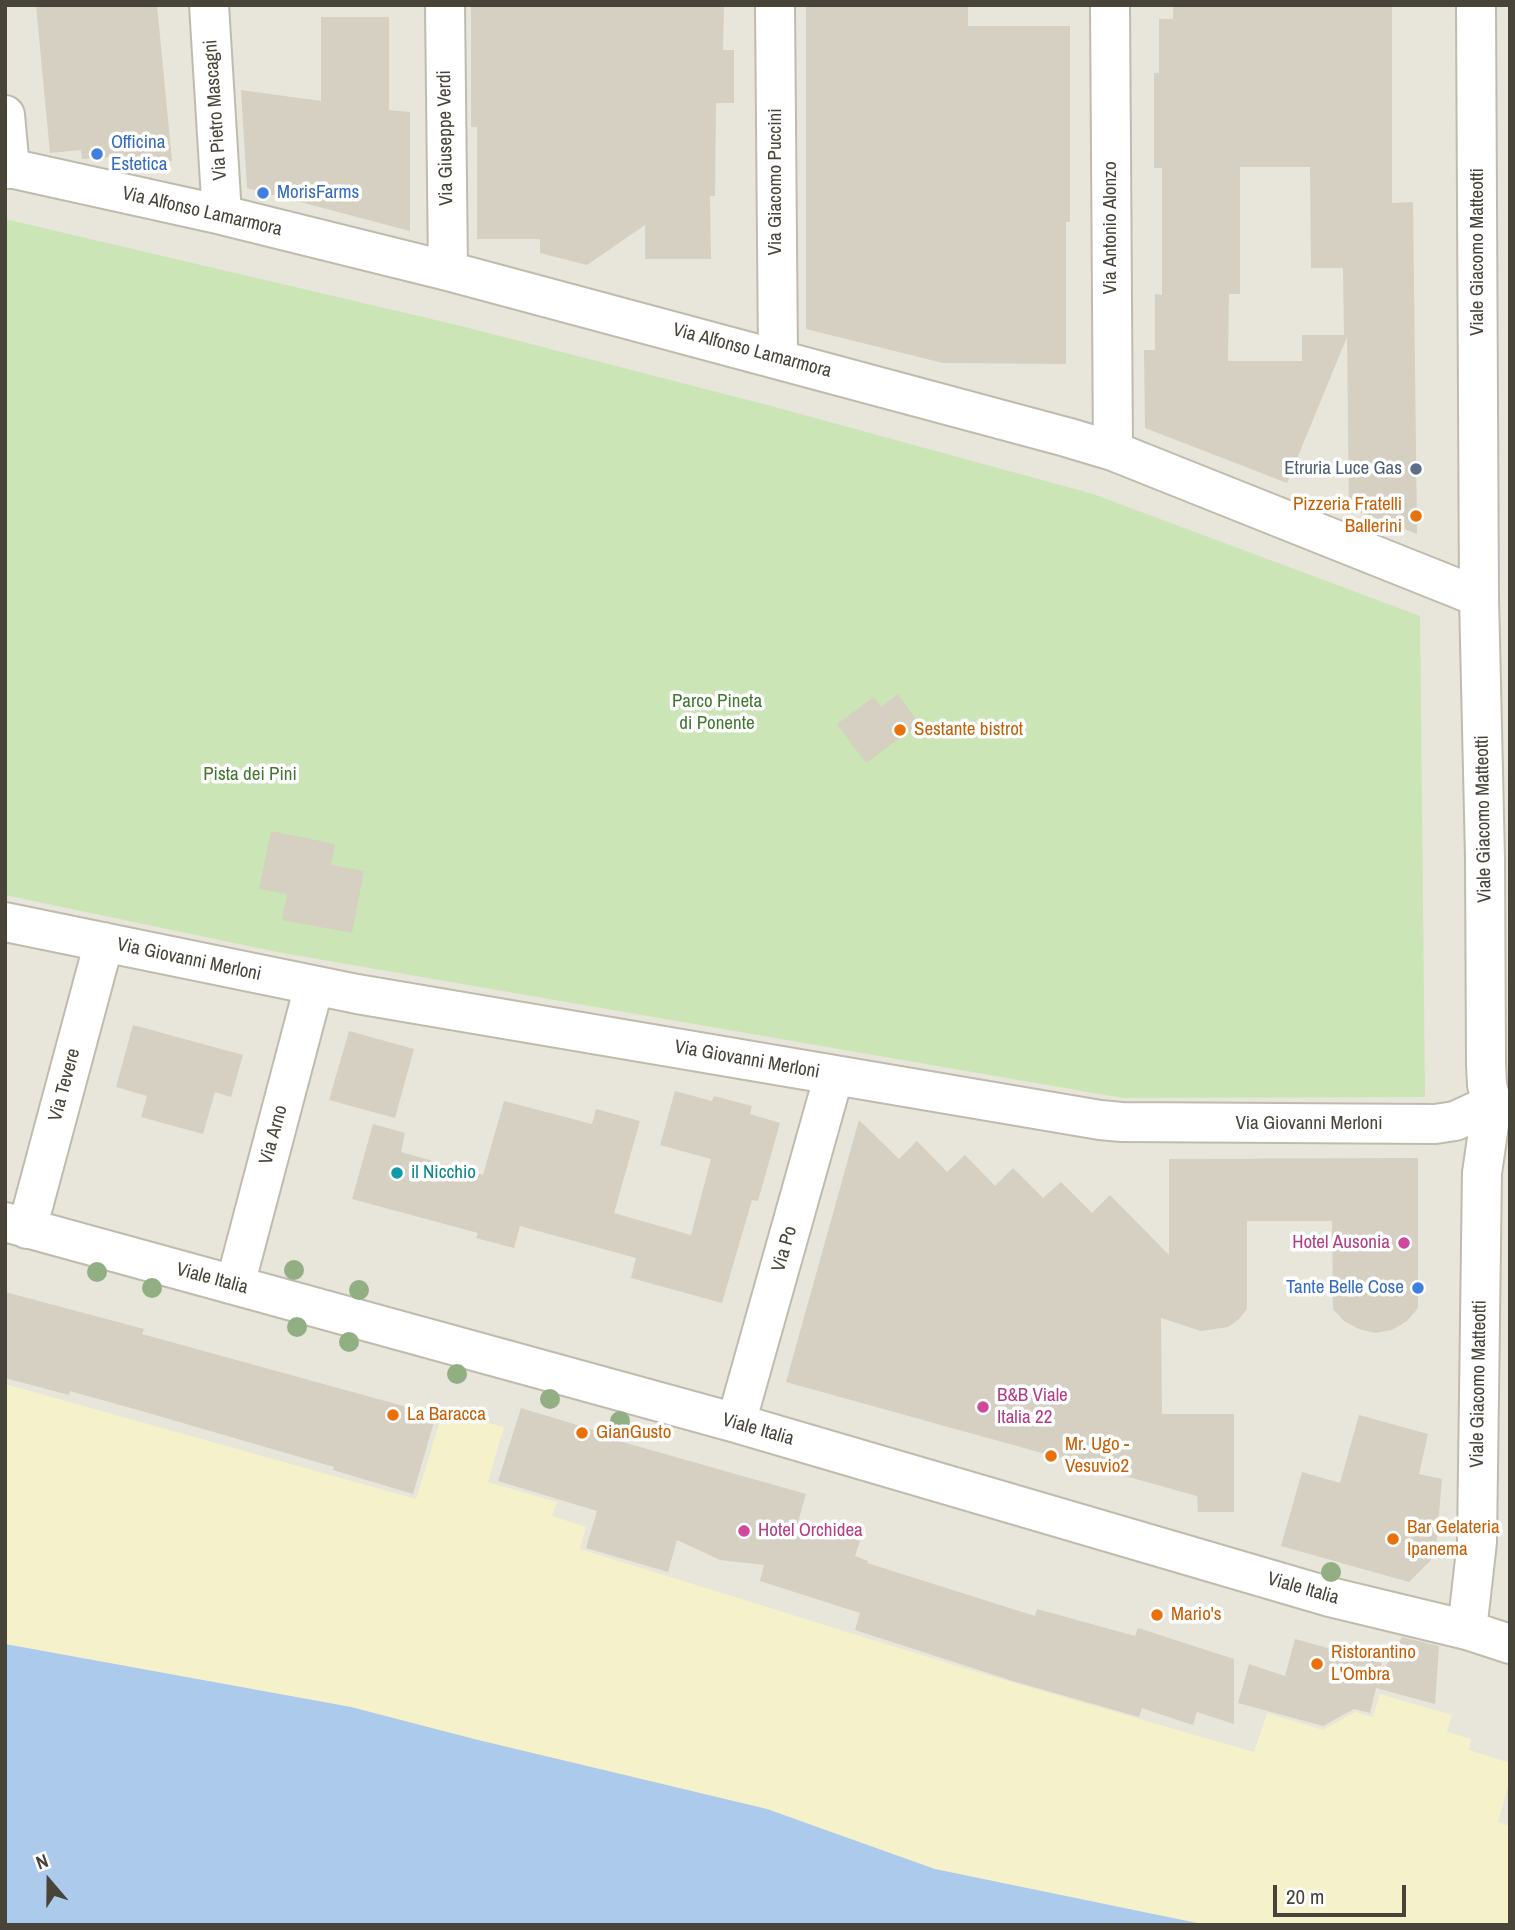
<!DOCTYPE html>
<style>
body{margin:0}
#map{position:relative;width:1515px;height:1930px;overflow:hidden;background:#f4f3eb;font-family:"Archivo Narrow",sans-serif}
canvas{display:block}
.frame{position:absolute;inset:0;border:7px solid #484439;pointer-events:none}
.north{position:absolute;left:14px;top:1846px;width:70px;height:70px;-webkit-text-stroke:5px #fff;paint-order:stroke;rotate:340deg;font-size:19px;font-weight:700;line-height:28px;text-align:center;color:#484439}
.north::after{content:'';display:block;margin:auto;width:24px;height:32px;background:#484439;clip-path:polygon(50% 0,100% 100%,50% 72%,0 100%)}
.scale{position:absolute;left:1273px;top:1885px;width:133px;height:32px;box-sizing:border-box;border:4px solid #484439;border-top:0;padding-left:9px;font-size:21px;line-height:24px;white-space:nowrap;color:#484439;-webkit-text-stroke:5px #fff;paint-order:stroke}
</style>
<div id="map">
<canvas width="1515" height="1930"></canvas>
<div class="frame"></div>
<div class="north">N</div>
<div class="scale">20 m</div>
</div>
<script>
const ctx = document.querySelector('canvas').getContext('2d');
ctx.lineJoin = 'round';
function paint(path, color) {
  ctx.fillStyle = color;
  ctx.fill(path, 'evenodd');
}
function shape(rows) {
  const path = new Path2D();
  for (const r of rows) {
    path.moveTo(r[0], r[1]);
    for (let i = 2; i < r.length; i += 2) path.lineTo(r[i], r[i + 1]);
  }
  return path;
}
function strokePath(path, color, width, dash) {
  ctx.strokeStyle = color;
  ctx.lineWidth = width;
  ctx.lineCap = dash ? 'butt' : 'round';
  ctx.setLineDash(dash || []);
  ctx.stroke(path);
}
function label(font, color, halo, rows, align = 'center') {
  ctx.font = font + ' "Archivo Narrow",sans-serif';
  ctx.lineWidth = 7;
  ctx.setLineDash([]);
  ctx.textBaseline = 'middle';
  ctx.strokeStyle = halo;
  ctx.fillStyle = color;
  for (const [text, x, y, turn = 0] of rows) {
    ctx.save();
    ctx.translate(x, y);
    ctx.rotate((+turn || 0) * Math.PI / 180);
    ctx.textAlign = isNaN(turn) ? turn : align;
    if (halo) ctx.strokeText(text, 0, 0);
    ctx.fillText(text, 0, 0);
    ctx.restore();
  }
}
const residential = shape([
 [5,5,1510,5,1510,1925,1207,1925,474,1739,5,1644]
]);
const green = shape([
 [5,219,461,326,771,406,1093,494,1420,616,1425,1097,1123,1098,277,952,5,895]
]);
const sand = shape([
 [5,1384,416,1499,443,1411,504,1427,488,1482,557,1502,552,1516,586,1527,580,1549,970,1670,1254,1752,1267,1713,1323,1730,1355,1712,1373,1717,1380,1694,1452,1715,1447,1732,1471,1739,1469,1750,1510,1763,1510,1779,1498,1822,1510,1826,1510,1925,1207,1925,935,1869,767,1809,474,1739,351,1707,5,1644]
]);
const water = shape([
 [5,1644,351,1707,474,1739,767,1809,935,1869,1207,1925,5,1925]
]);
const building = shape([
 [36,5,157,5,172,161,113,166,113,157,82,159,81,150,50,153],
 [471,5,724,5,723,50,734,50,734,103,716,103,715,196,710,196,711,259,645,259,645,225,587,265,540,253,540,239,477,239,477,127,471,127],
 [806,5,968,5,968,26,1070,26,1070,222,1066,222,1066,364,943,363,806,329],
 [1173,5,1392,5,1392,203,1413,202,1417,534,1349,508,1347,337,1287,483,1145,428,1144,350,1155,350,1155,294,1162,295,1162,168,1154,168,1154,73,1159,73,1159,19,1173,19],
 [1240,167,1310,167,1311,268,1343,268,1344,335,1302,335,1302,361,1228,361,1229,294,1240,294],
 [321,17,389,17,389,110,410,112,410,231,247,188,241,90,321,101],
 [898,694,919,724,866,763,837,724,874,697,881,707],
 [271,831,335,844,331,865,364,871,352,933,282,920,287,894,259,889],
 [133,1025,243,1055,231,1097,215,1092,203,1134,141,1117,147,1096,116,1087],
 [349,1031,414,1049,395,1118,329,1100],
 [675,1091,712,1101,714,1096,752,1106,750,1114,780,1123,758,1201,752,1200,722,1303,631,1278,636,1258,520,1226,514,1248,476,1238,478,1233,352,1199,373,1124,405,1133,401,1152,483,1175,504,1101,592,1124,596,1109,640,1121,614,1213,691,1235,711,1159,660,1145],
 [859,1120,899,1159,917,1141,947,1172,965,1155,995,1186,1013,1168,1043,1198,1061,1182,1092,1213,1110,1195,1169,1255,1169,1159,1418,1158,1418,1308,1407,1321,1392,1330,1375,1333,1359,1329,1344,1321,1333,1309,1332,1221,1247,1221,1247,1309,1239,1319,1228,1327,1201,1331,1161,1318,1162,1414,1234,1414,1234,1512,1198,1512,1197,1496,786,1382],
 [5,1292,144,1329,142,1334,436,1415,413,1494,333,1470,334,1467,145,1412,70,1391,69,1395,5,1378],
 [521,1408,620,1438,619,1441,806,1494,798,1522,860,1541,855,1556,868,1561,867,1563,1035,1616,1037,1609,1135,1636,1138,1628,1234,1659,1234,1724,1197,1712,1193,1725,1142,1708,1139,1717,1016,1682,855,1630,860,1613,760,1581,764,1565,720,1560,677,1540,668,1572,586,1548,597,1511,498,1481],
 [1359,1415,1428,1434,1419,1474,1442,1479,1436,1549,1430,1561,1409,1582,1281,1546,1302,1472,1340,1483],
 [1402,1637,1439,1646,1435,1704,1376,1688,1370,1713,1354,1709,1323,1726,1238,1703,1249,1664,1285,1676,1295,1639,1382,1663,1378,1681]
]);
const minor = shape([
 [209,5,222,215],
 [445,5,448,271],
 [775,5,778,358],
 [1110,5,1113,451],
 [5,115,10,169],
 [5,167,222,215,448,271,1066,437,1113,451,1479,597],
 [5,922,357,994,1100,1120,1122,1122,1435,1124,1455,1121,1492,1104],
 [5,1222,736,1423,1330,1597,1467,1630,1510,1644],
 [27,1229,104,942],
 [235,1285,314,986],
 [736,1423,834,1075],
 [1467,1630,1477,1542,1482,1173,1492,1104,1487,1085,1486,1064,1485,858,1479,597,1476,5]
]);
const trees = [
 [294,1270],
 [97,1272],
 [152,1288],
 [359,1290],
 [297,1327],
 [349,1342],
 [457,1374],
 [550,1399],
 [620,1421],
 [1331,1572]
];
const markers = [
 [97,154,7,"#3f7fe0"],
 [263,193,7,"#3f7fe0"],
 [1416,469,7,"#5c6f8a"],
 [1416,516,7,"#e8710a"],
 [900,730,7,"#e8710a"],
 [397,1173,7,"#0f9aa8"],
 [1404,1243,7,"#d1479c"],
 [1418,1288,7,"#3f7fe0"],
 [983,1407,7,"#d1479c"],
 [393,1415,7,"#e8710a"],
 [582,1433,7,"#e8710a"],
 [1051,1456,7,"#e8710a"],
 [744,1531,7,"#d1479c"],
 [1393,1539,7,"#e8710a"],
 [1157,1615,7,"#e8710a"],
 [1317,1664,7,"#e8710a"]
];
const streetNames = [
 ["Via Pietro Mascagni",216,110,-94],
 ["Via Giuseppe Verdi",446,138,-91],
 ["Via Giacomo Puccini",776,182,-90],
 ["Via Alfonso Lamarmora",202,212,13],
 ["Via Antonio Alonzo",1111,228,-90],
 ["Viale Giacomo Matteotti",1478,252,-90],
 ["Via Alfonso Lamarmora",752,351,15],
 ["Viale Giacomo Matteotti",1484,819,-91],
 ["Via Giovanni Merloni",189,960,12],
 ["Via Giovanni Merloni",747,1060,10],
 ["Via Tevere",65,1085,-75],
 ["Via Giovanni Merloni",1309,1124],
 ["Via Arno",274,1135,-75],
 ["Via Po",785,1249,-74],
 ["Viale Italia",212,1279,15],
 ["Viale Giacomo Matteotti",1479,1384,-89],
 ["Viale Italia",758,1430,16],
 ["Viale Italia",1303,1589,16]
];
const shopNames = [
 ["Officina",111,143],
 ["Estetica",111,165],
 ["MorisFarms",277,193],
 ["Tante Belle Cose",1404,1288,"right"]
];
const serviceNames = [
 ["Etruria Luce Gas",1402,469]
];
const foodNames = [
 ["Pizzeria Fratelli",1402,505,"right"],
 ["Ballerini",1402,527,"right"],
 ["Sestante bistrot",914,730],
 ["La Baracca",407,1415],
 ["GianGusto",596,1433],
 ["Mr. Ugo -",1065,1445],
 ["Vesuvio2",1065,1467],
 ["Bar Gelateria",1407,1528],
 ["Ipanema",1407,1550],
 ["Mario's",1171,1615],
 ["Ristorantino",1331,1653],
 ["L'Ombra",1331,1675]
];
const parkNames = [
 ["Parco Pineta",717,702],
 ["di Ponente",717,724],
 ["Pista dei Pini",250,775]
];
const cultureNames = [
 ["il Nicchio",411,1173]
];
const hotelNames = [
 ["Hotel Ausonia",1390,1243,"right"],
 ["B&B Viale",997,1396],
 ["Italia 22",997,1418],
 ["Hotel Orchidea",758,1531]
];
paint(residential, '#e8e5da');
paint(green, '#cbe5b7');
paint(sand, '#f5f1ca');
paint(water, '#accbec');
paint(building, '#d5d0c1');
strokePath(minor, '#bfbbae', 42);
strokePath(minor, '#fff', 38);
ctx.fillStyle = '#92af84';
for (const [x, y] of trees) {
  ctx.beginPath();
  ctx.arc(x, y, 10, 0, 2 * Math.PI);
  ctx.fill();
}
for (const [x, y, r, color] of markers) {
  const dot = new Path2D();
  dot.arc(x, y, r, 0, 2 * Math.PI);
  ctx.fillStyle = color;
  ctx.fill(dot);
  strokePath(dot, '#fff', 2.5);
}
label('19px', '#484439', '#fff', streetNames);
label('19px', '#366cbe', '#fff', shopNames, 'left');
label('19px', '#4e5e75', '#fff', serviceNames, 'right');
label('19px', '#c56008', '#fff', foodNames, 'left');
label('19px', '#427730', '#fff', parkNames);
label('19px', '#0d838f', '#fff', cultureNames, 'left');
label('19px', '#b23c85', '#fff', hotelNames, 'left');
</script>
